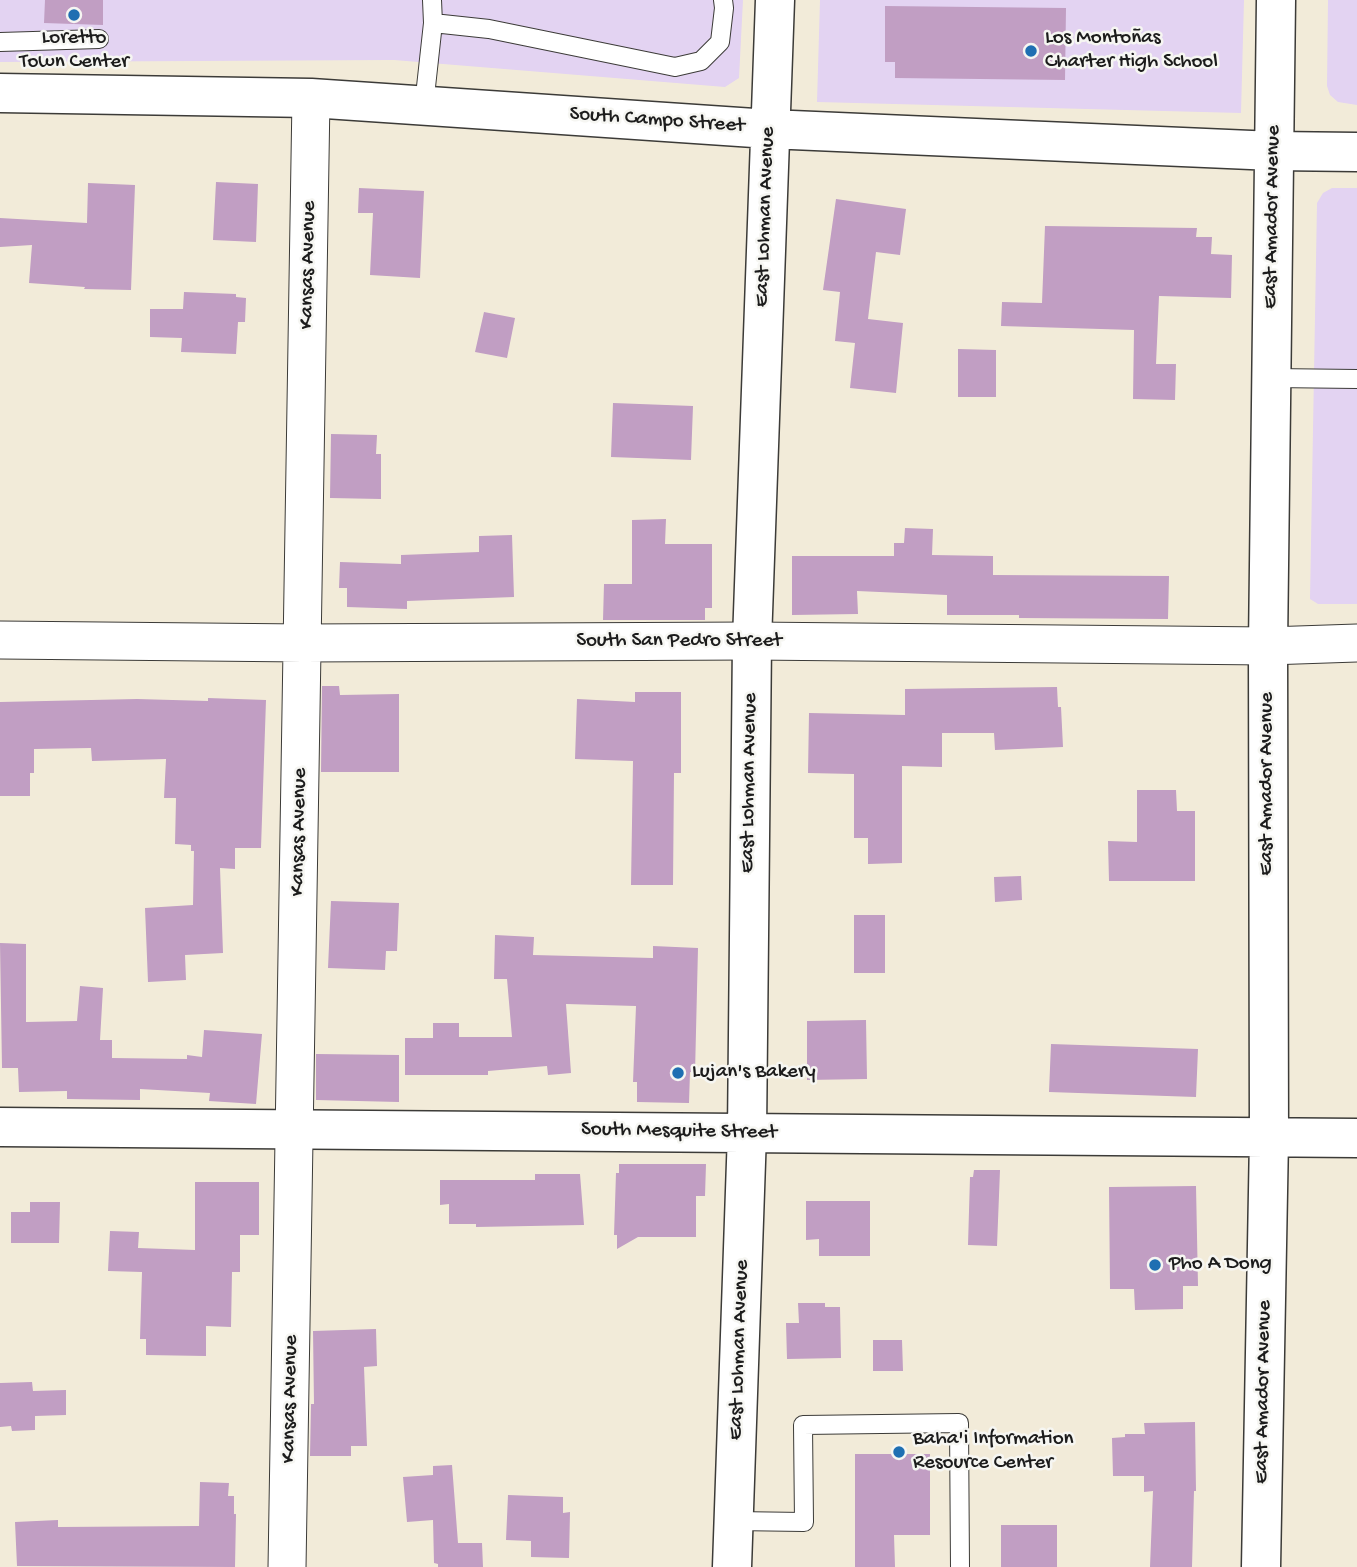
<!DOCTYPE html>
<meta charset="utf-8">
<style>
body{margin:0}
canvas{display:block;background:#f2ebd9}
</style>
<canvas width="1357" height="1567"></canvas>
<script>
const ctx = document.querySelector('canvas').getContext('2d');
ctx.lineJoin = 'round';
function paint(path, color) {
  ctx.fillStyle = color;
  ctx.fill(path, 'evenodd');
}
function shape(rows) {
  const path = new Path2D();
  for (const r of rows) {
    path.moveTo(r[0], r[1]);
    for (let i = 2; i < r.length; i += 2) path.lineTo(r[i], r[i + 1]);
  }
  return path;
}
function strokePath(path, color, width, dash) {
  ctx.strokeStyle = color;
  ctx.lineWidth = width;
  ctx.lineCap = dash ? 'butt' : 'round';
  ctx.setLineDash(dash || []);
  ctx.stroke(path);
}
function label(font, color, halo, rows, align = 'center') {
  ctx.font = font + ' "Gochi Hand",sans-serif';
  ctx.lineWidth = 5;
  ctx.setLineDash([]);
  ctx.textBaseline = 'middle';
  ctx.strokeStyle = halo;
  ctx.fillStyle = color;
  for (const [text, x, y, turn = 0] of rows) {
    ctx.save();
    ctx.translate(x, y);
    ctx.rotate((+turn || 0) * Math.PI / 180);
    ctx.textAlign = isNaN(turn) ? turn : align;
    if (halo) ctx.strokeText(text, 0, 0);
    ctx.fillText(text, 0, 0);
    ctx.restore();
  }
}
const built = shape([
 [0,0,743,0,739,78,725,87,394,60,0,62],
 [820,0,1244,0,1241,113,817,102],
 [1328,0,1357,0,1357,105,1338,102,1330,95,1327,86],
 [1332,188,1357,188,1357,604,1318,604,1310,599,1317,203,1323,193]
]);
const building = shape([
 [45,0,103,0,103,25,44,23],
 [885,6,1066,8,1065,80,895,78,895,62,885,62],
 [216,182,258,184,256,242,213,240],
 [88,183,135,185,131,290,84,289,85,287,29,283,32,245,0,247,0,218,87,223],
 [359,188,424,191,420,278,370,275,373,213,358,213],
 [836,199,906,209,900,255,876,252,868,319,903,323,896,393,850,388,855,343,835,341,840,292,823,290],
 [1045,226,1197,228,1196,237,1212,237,1211,254,1232,255,1231,298,1159,296,1156,364,1176,364,1175,400,1133,399,1134,330,1001,326,1002,302,1042,303],
 [184,292,236,294,236,297,246,298,245,322,238,322,236,354,181,352,182,338,150,337,150,309,183,309],
 [484,312,515,318,507,358,475,352],
 [958,349,996,350,996,397,958,397],
 [613,403,693,406,691,460,611,457],
 [331,434,377,435,376,454,381,454,381,499,330,498],
 [666,519,665,544,712,544,712,608,705,608,705,620,603,620,604,584,632,584,632,520],
 [905,528,933,529,932,555,993,556,993,575,1169,576,1168,619,1019,618,1019,615,947,615,947,595,857,591,858,614,792,615,792,556,894,556,894,543,904,543],
 [512,535,514,597,407,601,407,609,347,607,347,588,339,588,340,562,401,564,401,555,479,552,479,536],
 [322,686,339,686,340,695,399,694,399,772,321,772],
 [1057,687,1058,707,1061,707,1063,747,995,750,994,733,942,733,942,767,902,766,902,863,868,864,868,838,854,838,854,774,808,773,809,713,905,715,905,689],
 [635,692,681,692,681,773,674,773,673,885,631,885,633,761,575,759,577,699,635,702],
 [208,698,266,700,261,848,235,848,235,869,220,868,223,953,185,955,186,980,148,982,145,908,193,905,194,851,191,851,191,845,175,844,176,798,164,798,166,759,92,761,91,748,34,749,34,773,30,773,30,796,0,796,0,702,137,699,208,701],
 [1137,790,1176,790,1177,811,1195,811,1195,881,1109,881,1108,841,1137,842],
 [1021,876,1022,900,995,902,994,877],
 [331,901,399,903,397,951,386,951,385,970,328,968],
 [854,915,885,915,885,973,854,973],
 [495,935,534,937,533,955,653,958,653,946,698,948,695,1073,690,1072,689,1103,637,1102,637,1082,633,1082,636,1006,566,1004,571,1073,548,1075,547,1066,488,1071,488,1075,405,1075,405,1038,433,1038,433,1023,459,1023,459,1037,512,1037,507,979,494,979],
 [0,943,26,944,26,1022,77,1021,80,986,103,988,100,1040,112,1040,112,1058,187,1059,187,1055,202,1057,204,1030,262,1034,256,1104,209,1101,210,1093,140,1089,140,1100,67,1099,67,1091,19,1092,18,1068,2,1068],
 [866,1020,867,1079,807,1080,807,1021],
 [1051,1044,1198,1049,1196,1097,1049,1092],
 [316,1054,399,1055,399,1102,316,1100],
 [619,1164,706,1164,705,1196,696,1196,696,1237,638,1237,617,1249,617,1235,614,1235,616,1173,619,1173],
 [974,1170,1000,1170,997,1246,968,1245,970,1177,973,1177],
 [535,1174,580,1174,584,1225,476,1227,476,1224,449,1224,449,1204,440,1205,440,1180,535,1180],
 [195,1182,259,1182,259,1235,240,1235,240,1272,232,1272,231,1327,206,1326,206,1356,146,1355,146,1339,140,1339,142,1272,108,1271,110,1231,139,1232,138,1248,195,1250],
 [1196,1186,1198,1286,1183,1286,1183,1309,1135,1310,1134,1289,1110,1289,1109,1187],
 [806,1201,870,1201,870,1256,819,1256,819,1239,806,1240],
 [30,1202,60,1202,59,1243,11,1243,11,1212,30,1212],
 [798,1303,825,1303,825,1307,840,1307,841,1358,787,1359,786,1323,799,1323],
 [376,1329,377,1366,364,1367,367,1446,351,1446,351,1456,310,1456,311,1404,314,1404,313,1331],
 [873,1340,902,1340,903,1371,873,1371],
 [32,1382,33,1391,66,1390,66,1415,35,1416,35,1430,12,1431,11,1426,0,1427,0,1383],
 [1195,1422,1196,1491,1194,1491,1192,1567,1150,1567,1153,1491,1144,1492,1144,1476,1113,1476,1112,1438,1125,1437,1125,1434,1145,1434,1144,1423],
 [855,1454,930,1454,930,1535,894,1535,895,1567,855,1567],
 [452,1465,458,1543,482,1543,483,1567,438,1567,438,1564,434,1563,433,1520,407,1522,403,1477,433,1475,433,1466],
 [200,1482,229,1483,228,1496,234,1496,234,1514,236,1514,235,1567,17,1566,15,1522,58,1520,58,1527,199,1526],
 [508,1495,563,1497,563,1513,570,1512,569,1558,531,1557,531,1541,506,1540],
 [1001,1525,1057,1525,1057,1567,1001,1567]
]);
const lane = shape([
 [432,0,433,23],
 [0,42,99,39],
 [424,105,433,23,489,29,675,67,701,61,720,42,724,8,723,0],
 [1272,378,1357,379],
 [734,1521,804,1522,803,1425,959,1423,960,1567]
]);
const street = shape([
 [0,640,303,643,752,641,1268,646,1357,643],
 [287,1567,311,98]
]);
const secondary = shape([
 [0,93,311,98,769,129,1274,151,1357,152],
 [0,1127,1357,1138],
 [732,1567,747,1133,752,641,775,0],
 [1261,1567,1269,1138,1268,646,1276,0]
]);
const markers = [
 [74,15,7,"#1f6fb2"],
 [1031,51,7,"#1f6fb2"],
 [678,1073,7,"#1f6fb2"],
 [1155,1265,7,"#1f6fb2"],
 [899,1452,7,"#1f6fb2"]
];
const poiNames = [
 ["Loretto",74,39,"center"],
 ["Town Center",74,63,"center"],
 ["Los Montoñas",1045,39],
 ["Charter High School",1045,63],
 ["Lujan's Bakery",692,1073],
 ["Pho A Dong",1169,1265],
 ["Baha'i Information",913,1440],
 ["Resource Center",913,1464]
];
const streetNames = [
 ["South Campo Street",657,121,4],
 ["East Lohman Avenue",766,217,-88],
 ["East Amador Avenue",1273,217,-89],
 ["Kansas Avenue",309,265,-89],
 ["South San Pedro Street",679,642],
 ["East Lohman Avenue",750,783,-89],
 ["East Amador Avenue",1268,784,-90],
 ["Kansas Avenue",300,832,-89],
 ["South Mesquite Street",679,1132,1],
 ["East Lohman Avenue",740,1350,-88],
 ["East Amador Avenue",1264,1392,-89],
 ["Kansas Avenue",291,1399,-89]
];
paint(built, '#e3d3f2');
paint(building, '#c19ec3');
strokePath(lane, '#3c3b38', 20);
strokePath(street, '#3c3b38', 39);
strokePath(secondary, '#3c3b38', 41);
strokePath(lane, '#fff', 18);
strokePath(street, '#fff', 37);
strokePath(secondary, '#fff', 38);
for (const [x, y, r, color] of markers) {
  const dot = new Path2D();
  dot.arc(x, y, r, 0, 2 * Math.PI);
  ctx.fillStyle = color;
  ctx.fill(dot);
  strokePath(dot, '#f6f6f2', 2.5);
}
label('21px', '#1c1c1c', '#f6f6f2', poiNames, 'left');
label('21px', '#1c1c1c', '#f6f6f2', streetNames);
</script>
